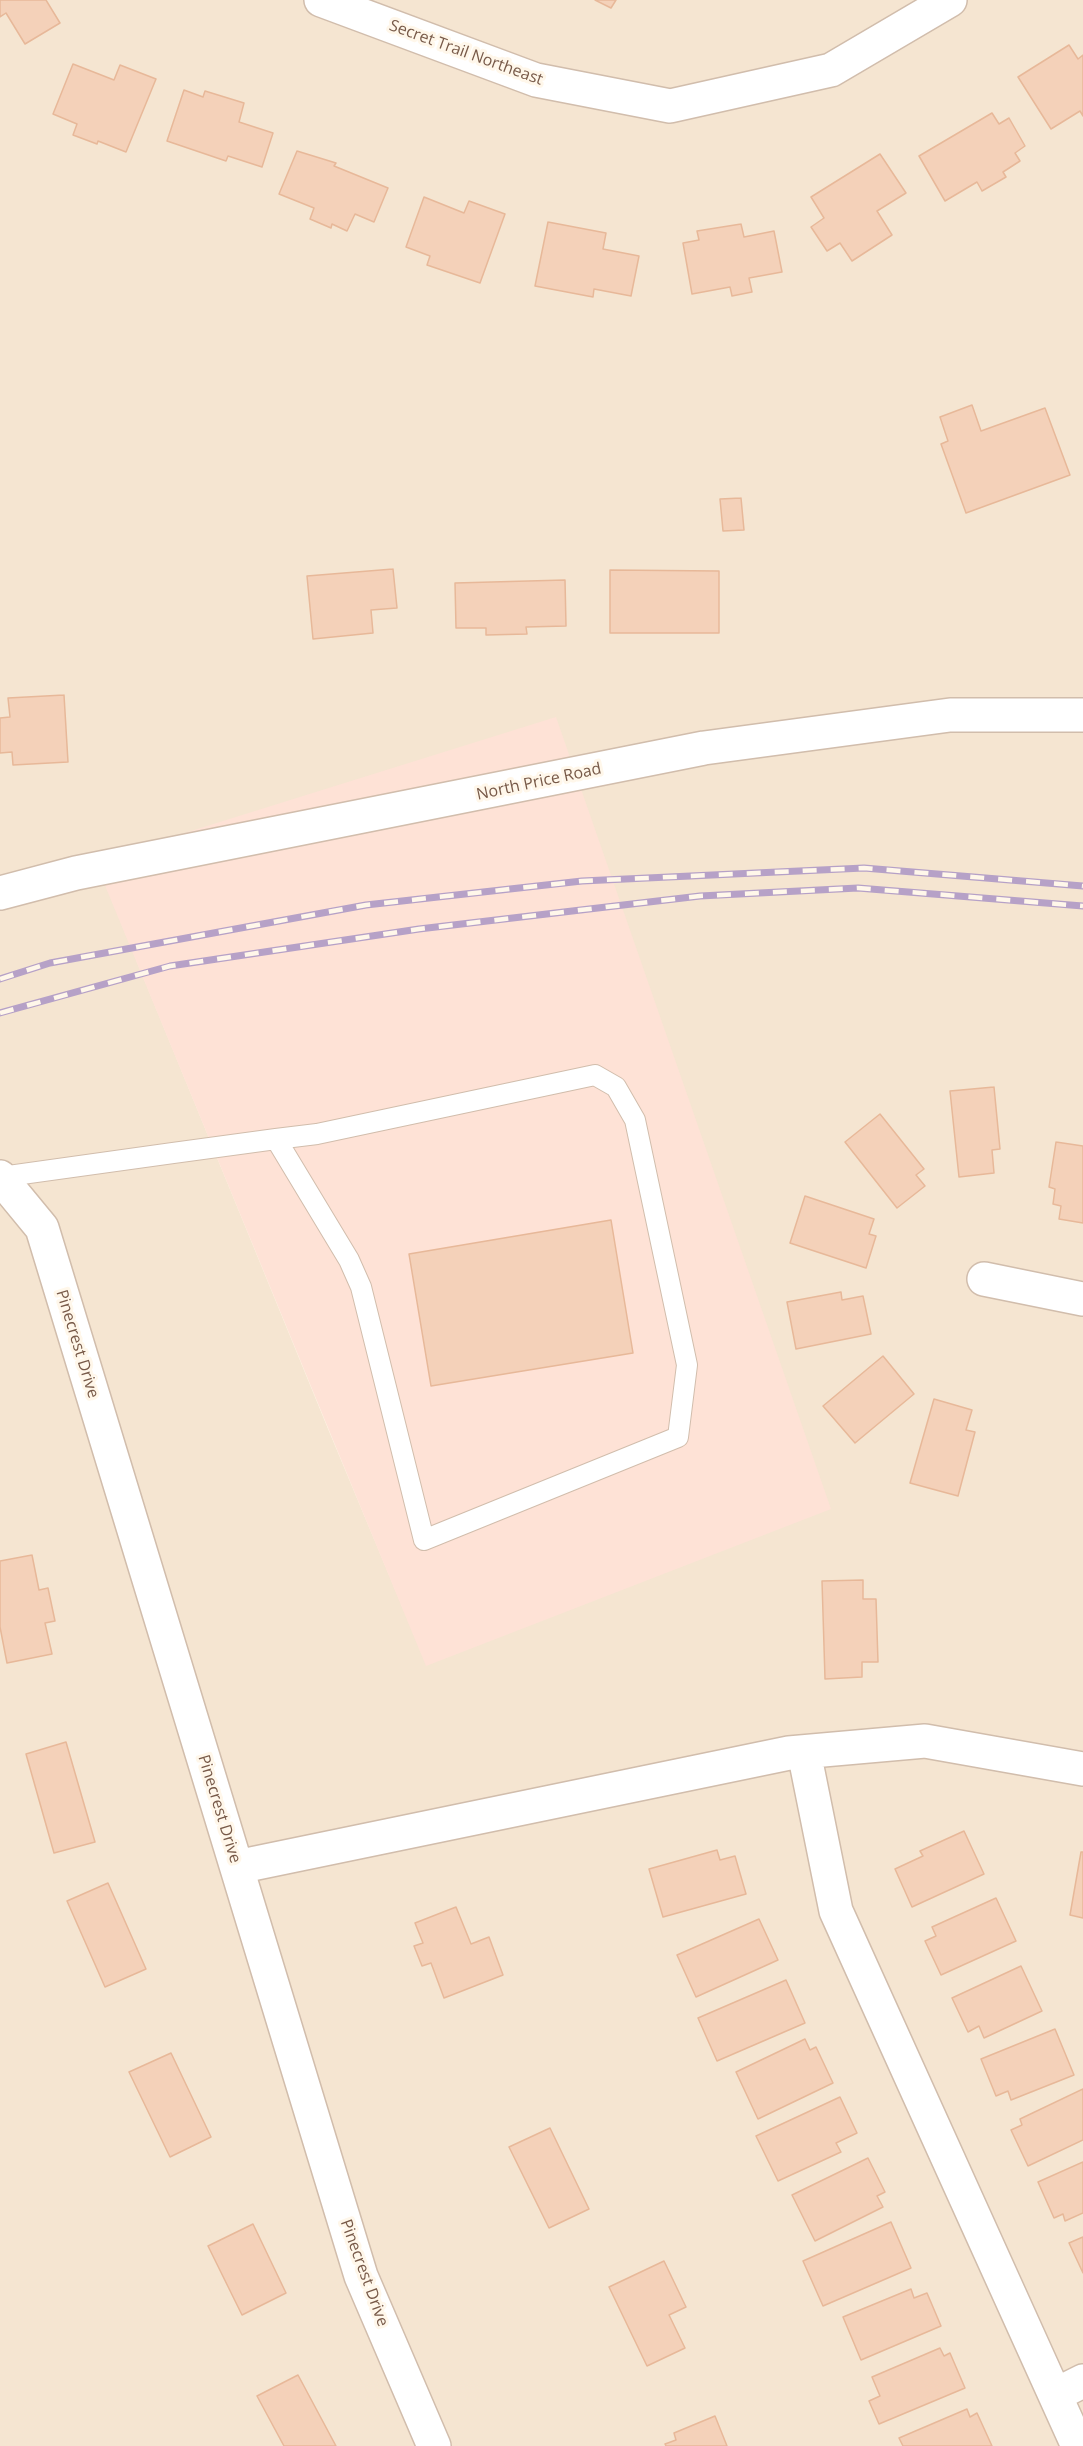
<!DOCTYPE html>
<style>
body{margin:0}
canvas{display:block;background:#fdf3e3}
</style>
<canvas width="1083" height="2446"></canvas>
<script>
const ctx = document.querySelector('canvas').getContext('2d');
ctx.lineJoin = 'round';
function paint(path, color) {
  ctx.fillStyle = color;
  ctx.fill(path, 'evenodd');
}
function shape(rows) {
  const path = new Path2D();
  for (const r of rows) {
    path.moveTo(r[0], r[1]);
    for (let i = 2; i < r.length; i += 2) path.lineTo(r[i], r[i + 1]);
  }
  return path;
}
function strokePath(path, color, width, dash) {
  ctx.strokeStyle = color;
  ctx.lineWidth = width;
  ctx.lineCap = dash ? 'butt' : 'round';
  ctx.setLineDash(dash || []);
  ctx.stroke(path);
}
function label(font, color, halo, rows, align = 'center') {
  ctx.font = font + ' "Open Sans",sans-serif';
  ctx.lineWidth = 6;
  ctx.setLineDash([]);
  ctx.textBaseline = 'middle';
  ctx.strokeStyle = halo;
  ctx.fillStyle = color;
  for (const [text, x, y, turn = 0] of rows) {
    ctx.save();
    ctx.translate(x, y);
    ctx.rotate((+turn || 0) * Math.PI / 180);
    ctx.textAlign = isNaN(turn) ? turn : align;
    if (halo) ctx.strokeText(text, 0, 0);
    ctx.fillText(text, 0, 0);
    ctx.restore();
  }
}
const residential = shape([
 [0,0,1083,0,1083,2446,0,2446],
 [96,862,427,1666,328,1429]
]);
const commercial = shape([
 [556,717,831,1509,426,1666,95,861]
]);
const building = shape([
 [0,0,46,0,60,23,25,44,6,13,0,17,0,0],
 [595,0,616,0,611,8,595,0],
 [1069,45,1078,59,1083,55,1083,116,1080,111,1051,129,1018,77,1069,45],
 [73,64,114,80,120,65,156,79,126,152,98,141,97,144,73,135,77,124,53,114,73,64],
 [184,90,203,97,205,91,244,103,239,122,273,133,262,167,228,156,226,161,167,141,184,90],
 [992,113,999,124,1009,118,1025,146,1015,153,1020,161,1003,172,1006,177,982,191,977,182,945,201,919,156,992,113],
 [297,151,336,163,334,166,388,188,374,222,355,214,347,231,332,224,331,228,310,219,314,208,279,194,297,151],
 [880,154,906,193,877,211,892,235,852,261,840,243,827,251,811,227,824,218,811,197,880,154],
 [424,197,464,213,469,201,505,214,480,283,427,265,430,256,406,247,424,197],
 [548,222,606,233,603,249,639,256,631,296,594,289,593,297,535,286,548,222],
 [741,224,744,237,774,231,782,272,749,278,752,292,732,296,730,287,692,294,683,243,699,240,697,231,741,224],
 [972,405,981,431,1045,408,1070,475,966,513,941,444,948,441,940,417,972,405],
 [741,498,744,530,723,531,720,499,741,498],
 [393,569,397,608,371,610,373,633,313,639,307,576,393,569],
 [610,570,719,571,719,633,610,633,610,570],
 [565,580,566,626,526,627,527,634,486,635,486,628,456,628,455,583,565,580],
 [64,695,68,762,13,765,12,752,0,753,0,718,10,717,8,698,64,695],
 [994,1087,1000,1149,992,1150,994,1173,959,1177,950,1091,994,1087],
 [880,1114,924,1169,916,1175,925,1186,897,1208,845,1142,880,1114],
 [1056,1142,1083,1146,1083,1223,1059,1219,1061,1206,1053,1204,1055,1189,1049,1187,1056,1142],
 [805,1196,874,1219,869,1234,876,1236,866,1268,790,1243,805,1196],
 [611,1220,633,1353,431,1386,409,1254,611,1220],
 [841,1292,842,1300,863,1296,871,1334,796,1349,787,1302,841,1292],
 [883,1356,914,1394,855,1443,823,1406,883,1356],
 [934,1399,972,1410,966,1430,975,1432,958,1496,910,1483,934,1399],
 [32,1555,39,1590,48,1588,55,1621,45,1623,52,1654,7,1663,0,1627,0,1561,32,1555],
 [863,1580,863,1599,876,1599,878,1662,862,1662,862,1677,825,1679,822,1581,863,1580],
 [66,1742,95,1842,54,1853,26,1754,66,1742],
 [964,1831,984,1874,912,1907,895,1869,923,1856,920,1851,964,1831],
 [717,1850,720,1860,735,1856,746,1894,663,1917,649,1869,717,1850],
 [1081,1852,1083,1852,1083,1918,1070,1915,1081,1852],
 [108,1883,146,1969,105,1987,67,1901,108,1883],
 [996,1898,1016,1941,941,1975,925,1941,936,1936,932,1927,996,1898],
 [456,1907,471,1944,489,1937,503,1975,444,1998,431,1963,422,1966,414,1946,423,1943,415,1923,456,1907],
 [759,1919,778,1960,696,1997,677,1955,759,1919],
 [1021,1966,1042,2011,984,2038,979,2026,968,2032,952,1998,1021,1966],
 [786,1980,805,2023,717,2061,698,2018,786,1980],
 [1055,2029,1074,2075,1011,2100,1008,2091,996,2096,981,2059,1055,2029],
 [805,2039,810,2050,816,2047,833,2083,758,2119,736,2072,805,2039],
 [171,2053,211,2137,170,2157,129,2072,171,2053],
 [1083,2089,1083,2140,1028,2166,1011,2130,1022,2125,1020,2119,1083,2089],
 [840,2097,857,2133,836,2143,841,2152,778,2181,756,2136,840,2097],
 [550,2128,589,2209,549,2228,509,2147,550,2128],
 [868,2158,885,2192,877,2196,883,2207,815,2241,792,2195,868,2158],
 [1083,2162,1083,2213,1065,2221,1063,2214,1054,2218,1038,2182,1083,2162],
 [891,2222,911,2268,823,2306,803,2261,891,2222],
 [253,2224,286,2293,242,2315,208,2246,253,2224],
 [1083,2237,1083,2273,1069,2243,1083,2237],
 [664,2261,686,2307,669,2315,685,2348,647,2366,609,2287,664,2261],
 [911,2289,914,2298,927,2293,941,2326,861,2360,843,2317,911,2289],
 [940,2348,944,2356,950,2353,965,2388,879,2424,869,2401,880,2396,872,2377,940,2348],
 [298,2375,336,2446,284,2446,257,2396,298,2375],
 [967,2409,970,2417,977,2413,992,2446,903,2446,899,2438,967,2409],
 [715,2416,727,2446,666,2446,665,2444,676,2440,674,2433,715,2416]
]);
const service = shape([
 [0,1177,173,1153,276,1139,317,1134,595,1075,616,1087,635,1120,687,1365,678,1437,424,1540,361,1287,349,1260,276,1139]
]);
const minor = shape([
 [321,0,536,80,670,106,831,70,950,0],
 [0,1177,42,1228,361,2276,434,2446],
 [984,1279,1083,1299],
 [804,1752,836,1911,1078,2446],
 [237,1867,789,1753,925,1741,1083,1769],
 [1055,2395,1083,2381]
]);
const tertiary = shape([
 [0,893,76,873,704,748,950,715,1083,715]
]);
const rail = shape([
 [0,979,50,963,366,905,582,881,864,868,1083,886],
 [0,1013,170,966,419,929,700,896,858,888,1083,906]
]);
const streetNames = [
 ["Secret Trail Northeast",466,53,20],
 ["North Price Road",539,782,-12],
 ["Pinecrest Drive",77,1344,73],
 ["Pinecrest Drive",219,1809,73],
 ["Pinecrest Drive",364,2273,70]
];
paint(residential, '#f5e5d1');
paint(commercial, '#fee2d6');
paint(building, '#f4d1b9');
strokePath(building, '#e7b899', 1.5);
strokePath(service, '#d1bdac', 22);
strokePath(minor, '#d1bdac', 36);
strokePath(tertiary, '#d1bdac', 36);
strokePath(service, '#fff', 20);
strokePath(minor, '#fff', 33);
strokePath(tertiary, '#fff', 33);
strokePath(rail, '#b6a1c7', 7);
strokePath(rail, '#fff7ea', 4.5, [14]);
label('16px', '#775948', '#fff7ea', streetNames);
</script>
